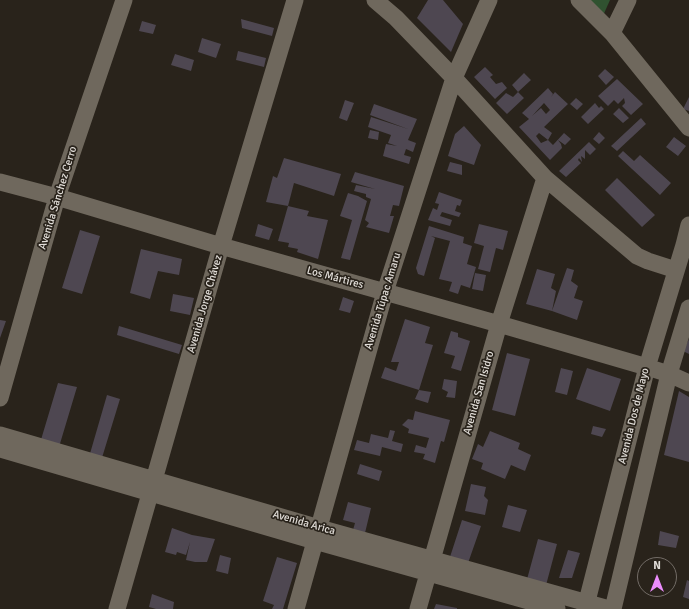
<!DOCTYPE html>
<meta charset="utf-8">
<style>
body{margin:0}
#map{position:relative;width:689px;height:609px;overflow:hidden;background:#29231b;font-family:Signika,sans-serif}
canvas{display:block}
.north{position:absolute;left:637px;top:557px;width:40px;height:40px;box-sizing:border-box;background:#29231b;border:1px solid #736d67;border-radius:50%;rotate:0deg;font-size:11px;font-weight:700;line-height:16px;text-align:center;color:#e1ddd8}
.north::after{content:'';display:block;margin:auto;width:14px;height:18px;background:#eb8dfc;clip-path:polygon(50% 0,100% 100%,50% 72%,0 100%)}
</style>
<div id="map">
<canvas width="689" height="609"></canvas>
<div class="north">N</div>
</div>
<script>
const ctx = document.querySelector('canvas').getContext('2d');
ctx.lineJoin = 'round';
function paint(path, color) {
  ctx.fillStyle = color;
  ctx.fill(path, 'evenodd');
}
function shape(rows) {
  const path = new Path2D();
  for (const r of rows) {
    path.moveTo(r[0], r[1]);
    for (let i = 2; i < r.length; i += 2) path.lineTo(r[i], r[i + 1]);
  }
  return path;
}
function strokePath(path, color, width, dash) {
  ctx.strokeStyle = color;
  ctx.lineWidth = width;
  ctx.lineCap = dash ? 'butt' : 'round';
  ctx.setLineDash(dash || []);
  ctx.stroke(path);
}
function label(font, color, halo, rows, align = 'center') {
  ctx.font = font + ' Signika,sans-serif';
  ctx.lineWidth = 3.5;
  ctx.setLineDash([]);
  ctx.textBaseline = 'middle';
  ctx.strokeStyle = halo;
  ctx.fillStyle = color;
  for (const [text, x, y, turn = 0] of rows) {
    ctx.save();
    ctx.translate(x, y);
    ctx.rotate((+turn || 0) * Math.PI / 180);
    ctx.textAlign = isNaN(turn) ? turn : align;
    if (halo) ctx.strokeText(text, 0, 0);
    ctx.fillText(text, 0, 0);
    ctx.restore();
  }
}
const green = shape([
 [585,0,610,0,602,18]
]);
const building = shape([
 [428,0,443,0,463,24,451,52,417,18],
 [241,19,274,28,272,36,242,28],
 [142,21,156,25,153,34,139,31],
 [202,38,221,44,216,58,198,52],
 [238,51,266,58,264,67,236,60],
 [175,54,194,60,191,71,171,65],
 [485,67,493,75,490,77,496,84,502,82,507,88,495,99,474,77],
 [605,69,614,77,606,85,598,76],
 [524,73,531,80,518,92,524,98,507,114,496,103,506,93,513,97,518,92,512,85],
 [617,79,643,104,631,115,622,106,625,103,624,98,618,104,614,100,608,106,598,96],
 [548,88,553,94,551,97,555,92,568,104,544,127,552,133,548,140,553,145,564,133,571,139,565,145,558,140,561,144,562,148,550,160,519,127,529,119,522,113],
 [544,103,550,110,546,114,541,108,532,116],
 [539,133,548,140,541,143,536,136],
 [689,97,689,111,683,109],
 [576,98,583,104,577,110,570,104],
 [345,100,354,103,347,121,339,118],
 [595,103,599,108,601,106,604,109,588,124,581,117],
 [374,104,417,119,408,140,416,143,413,152,406,149,404,155,411,157,409,164,383,156,386,144,397,146,388,143,391,135,368,127,371,117,408,129,370,115],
 [619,108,629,118,623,123,613,114],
 [641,118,646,124,617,151,611,146],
 [464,126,481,145,474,165,448,156,455,134],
 [370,130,379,132,378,140,368,138],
 [599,132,605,138,599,144,593,139],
 [674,137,686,146,678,156,666,147],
 [589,142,596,149,590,155,585,150,585,159,581,156,582,162,579,158,578,160,581,163,566,177,559,171],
 [623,151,634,161,640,155,671,183,660,195,618,156],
 [284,158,341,174,334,196,294,183,288,206,266,202,273,176,277,178],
 [450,162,462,165,462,175,447,171],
 [355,172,404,186,399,206,393,205,390,216,394,216,389,233,366,227,369,223,365,220,371,199,366,197,366,194,354,191,356,185,375,189,351,182],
 [617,178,655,215,642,227,605,190],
 [439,192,462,200,460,206,457,205,455,211,461,213,459,217,442,212,440,216,452,220,450,226,428,220,433,208,437,210,439,204,435,203],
 [348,193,358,196,367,201,350,260,341,258,352,220,340,216],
 [288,206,309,211,307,216,328,220,318,259,297,252,298,249,288,247,289,243,278,241],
 [258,224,273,229,269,240,255,236],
 [479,224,508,231,503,250,496,248,490,272,478,269,484,246,474,243],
 [429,226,464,237,463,243,472,246,467,264,476,267,470,288,461,285,458,294,449,291,452,282,439,279,450,241,431,236,435,238,424,276,418,274,416,268],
 [80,230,100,236,82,294,62,288],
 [141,249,182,259,179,275,158,271,150,299,130,293],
 [567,268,574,270,571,281,578,286,574,298,583,301,577,320,552,311,526,304,537,269,555,274,551,288,556,291,552,311],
 [475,273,486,275,483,291,472,289],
 [173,294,194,298,190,315,170,311],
 [343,297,354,301,350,313,339,310],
 [405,319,430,327,425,343,433,345,419,390,381,378,385,367,396,371,399,362,391,362],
 [0,320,6,321,0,338],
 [119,326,182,345,179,354,117,335],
 [451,331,458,333,458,337,470,341,461,371,451,368,455,356,444,353],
 [689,339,689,354,683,351],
 [507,353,530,359,515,416,492,410],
 [561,368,573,371,567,395,555,392],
 [587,368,621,379,610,411,576,399],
 [444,379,457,381,455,398,446,397,448,392,442,389],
 [58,383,77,387,59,447,40,443],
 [419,390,431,392,428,403,415,399],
 [679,391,689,397,689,462,664,455],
 [107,395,120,399,101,461,89,457],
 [415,411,450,420,444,442,441,441,435,463,423,459,425,454,414,452,416,445,426,448,429,438,408,433,409,429,402,425,408,419,413,420],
 [593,426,606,429,602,437,591,434],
 [390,430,395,431,392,441,403,444,401,452,382,447,380,456,354,450,357,440,369,443,371,434,388,438],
 [490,431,520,443,518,449,531,455,525,471,511,465,505,479,481,469,483,463,472,459,478,444,483,447],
 [360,464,382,471,379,481,357,474],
 [471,484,486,487,484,496,488,500,485,515,465,511],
 [348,502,371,508,365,533,353,530,355,523,343,520],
 [508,505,527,510,520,532,502,527],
 [462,520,481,526,467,566,449,560],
 [172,528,192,535,215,539,207,562,195,562,186,560,190,542,186,555,177,552,176,555,165,552],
 [660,531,679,536,676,548,658,545],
 [538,539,557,544,545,589,526,583],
 [568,550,580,553,572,578,559,578],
 [220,555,231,558,228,574,216,571],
 [277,557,297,563,283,609,272,609,274,605,263,601],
 [687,580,689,581,689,599,683,597],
 [152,594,174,602,173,609,156,609,149,607],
 [436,604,457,608,457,609,434,609]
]);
const minor = shape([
 [375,0,396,18,454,78,545,178,637,256,648,261,676,270],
 [579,0,612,33,689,128],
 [612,33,628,0],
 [0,182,57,197,221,246,499,324,647,367,669,374,689,383],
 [0,398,57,197,124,0],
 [0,435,319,528,609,609],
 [0,449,315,541,557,609],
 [117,609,221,246,295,0],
 [296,609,385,292,454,78,489,0],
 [418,609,499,324,545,178],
 [585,609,647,367,684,245,689,225],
 [613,609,669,374,689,308]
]);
const streetNames = [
 ["Avenida Sánchez Cerro",58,198,-73],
 ["Los Mártires",335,278,15],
 ["Avenida Túpac Amaru",383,301,-73],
 ["Avenida Jorge Chávez",205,304,-74],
 ["Avenida San Isidro",479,393,-74],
 ["Avenida Dos de Mayo",634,416,-76],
 ["Avenida Arica",304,523,16]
];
paint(green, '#305230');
paint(building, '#4e4751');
strokePath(minor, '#6f685d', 17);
label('11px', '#e1ddd8', '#29231b', streetNames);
</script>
